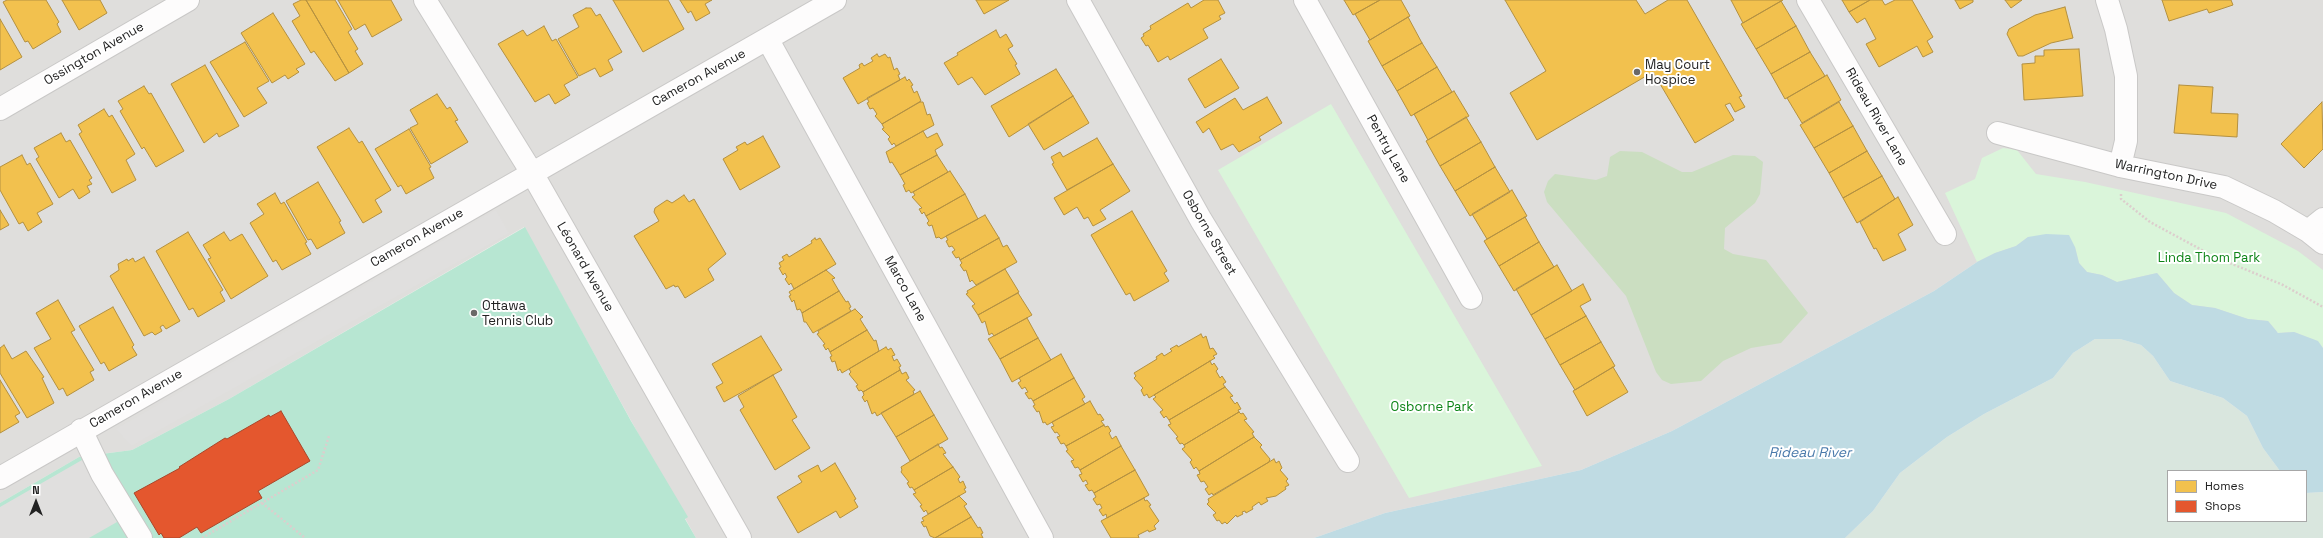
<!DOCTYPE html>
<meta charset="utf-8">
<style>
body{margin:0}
#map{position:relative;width:2323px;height:538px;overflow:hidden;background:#f0eeeb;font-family:"Space Grotesk",sans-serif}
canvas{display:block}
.legend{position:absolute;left:2167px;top:470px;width:140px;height:52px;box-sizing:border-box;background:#fff;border:1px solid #a7a7a7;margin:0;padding:5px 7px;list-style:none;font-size:12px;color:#222}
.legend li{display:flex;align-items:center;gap:8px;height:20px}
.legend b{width:20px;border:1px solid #a7a7a7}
.north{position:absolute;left:16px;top:482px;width:40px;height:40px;-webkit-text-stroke:3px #fff;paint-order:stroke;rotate:0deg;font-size:11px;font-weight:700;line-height:16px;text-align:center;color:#222}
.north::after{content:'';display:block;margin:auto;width:14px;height:18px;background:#222;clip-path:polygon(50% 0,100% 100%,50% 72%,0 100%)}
</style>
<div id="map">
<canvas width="2323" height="538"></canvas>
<ul class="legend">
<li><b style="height:11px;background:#f2c14e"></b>Homes</li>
<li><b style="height:11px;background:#e4572e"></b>Shops</li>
</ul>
<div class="north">N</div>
</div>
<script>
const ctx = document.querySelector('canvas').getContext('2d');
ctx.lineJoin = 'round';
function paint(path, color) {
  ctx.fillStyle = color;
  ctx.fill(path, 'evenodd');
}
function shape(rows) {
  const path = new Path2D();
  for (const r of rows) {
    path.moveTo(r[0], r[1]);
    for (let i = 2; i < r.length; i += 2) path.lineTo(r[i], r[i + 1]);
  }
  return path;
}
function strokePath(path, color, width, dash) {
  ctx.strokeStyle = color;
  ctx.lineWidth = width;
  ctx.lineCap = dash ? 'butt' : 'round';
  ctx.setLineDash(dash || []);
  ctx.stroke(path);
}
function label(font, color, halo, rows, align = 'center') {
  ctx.font = font + ' "Space Grotesk",sans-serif';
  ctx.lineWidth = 4;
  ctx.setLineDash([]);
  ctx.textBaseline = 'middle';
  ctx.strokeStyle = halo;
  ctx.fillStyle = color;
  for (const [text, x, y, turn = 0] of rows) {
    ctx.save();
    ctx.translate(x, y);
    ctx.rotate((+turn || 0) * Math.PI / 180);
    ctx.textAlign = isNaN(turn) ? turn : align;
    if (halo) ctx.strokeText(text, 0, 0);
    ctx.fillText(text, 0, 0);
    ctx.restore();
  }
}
const residential = shape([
 [0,0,2323,0,2323,348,2317,341,1977,262,1934,291,1672,431,1581,470,1385,513,1314,538,696,538,524,227,229,399,132,450,79,457,0,503]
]);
const forest = shape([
 [1620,151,1642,152,1682,172,1692,172,1733,155,1755,156,1763,162,1760,194,1755,203,1725,228,1724,249,1733,254,1766,260,1808,313,1781,343,1751,348,1723,361,1701,381,1671,384,1662,380,1656,372,1626,296,1547,202,1544,192,1548,181,1555,174,1596,180,1607,176,1610,157]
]);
const wetland = shape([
 [2095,339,2120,339,2141,345,2153,356,2170,381,2223,398,2247,416,2263,448,2280,471,2168,471,2168,521,2306,521,2306,493,2323,492,2323,538,1845,538,1873,511,1900,473,1947,437,1984,414,2053,378,2073,353]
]);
const park = shape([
 [1331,104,1542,466,1409,498,1218,170],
 [2003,148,2017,150,2036,174,2085,182,2226,213,2298,251,2323,270,2323,348,2317,341,2294,332,2278,333,2268,321,2248,319,2215,308,2192,305,2174,293,2157,273,2117,282,2102,275,2087,272,2079,263,2075,247,2028,237,2016,246,1995,253,1977,262,1945,193,1975,179,1982,158]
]);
const pitch = shape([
 [525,227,631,421,688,517,685,519,696,538,0,538,0,503,79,457,132,450,229,399]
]);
const parking = shape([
 [496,210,509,233,131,446,116,429],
 [82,460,117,522,89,538,0,538,0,507]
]);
const water = shape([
 [2046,234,2069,235,2075,247,2079,263,2087,272,2102,275,2117,282,2157,273,2174,293,2192,305,2215,308,2248,319,2268,321,2278,333,2294,332,2318,341,2323,348,2323,492,2306,493,2306,471,2280,471,2263,448,2247,416,2223,398,2170,381,2153,356,2141,345,2120,339,2095,339,2073,353,2053,378,1984,414,1947,437,1900,473,1873,511,1845,538,1314,538,1385,513,1581,470,1672,431,1934,291,1977,262,1995,253,2016,246,2028,237]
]);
const homes = shape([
 [7,0,46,0,59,22,57,24,61,32,33,49,28,41,25,42,3,2,7,0],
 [62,0,100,0,107,13,79,30,62,0],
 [301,0,306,0,349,73,335,81,314,51,311,53,292,21,300,16,293,4,301,0],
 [306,0,335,0,352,29,348,32,358,49,355,51,363,64,349,73,306,0],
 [338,0,391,0,402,20,372,37,365,24,355,30,338,0],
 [613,0,668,0,684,29,643,52,613,0],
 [680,0,712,0,705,4,710,13,696,21,691,11,688,13,680,0],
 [976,0,1009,0,984,14,976,0],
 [1204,0,1218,0,1225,13,1219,16,1221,19,1203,29,1208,38,1170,60,1168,56,1158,62,1148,45,1146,46,1141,38,1144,36,1143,34,1151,29,1150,26,1188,3,1191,8,1204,0],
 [1344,0,1380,0,1353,15,1344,0],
 [1380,0,1401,0,1410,16,1370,40,1355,14,1380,0],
 [1505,0,1636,0,1645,14,1668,0,1687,0,1742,96,1739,97,1745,107,1735,112,1730,103,1725,105,1734,120,1695,143,1653,72,1537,140,1510,93,1546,71,1505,0],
 [1731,0,1783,0,1743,23,1731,0],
 [1842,0,1870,0,1849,12,1842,0],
 [1870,0,1882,0,1885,5,1895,0,1912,0,1933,37,1927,41,1933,52,1923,57,1917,46,1879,67,1866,44,1876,39,1865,18,1857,23,1849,12,1870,0],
 [1955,0,1973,0,1973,2,1960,9,1955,0],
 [2005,0,2022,0,2011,8,2005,0],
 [2162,0,2231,0,2233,5,2209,13,2207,9,2169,21,2162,0],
 [1781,1,1796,26,1756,49,1741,24,1781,1],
 [2065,7,2073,38,2051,43,2023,56,2018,56,2007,34,2009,29,2035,15,2065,7],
 [586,8,591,8,596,16,600,14,622,52,608,60,613,70,600,77,595,68,579,76,558,39,579,27,573,15,586,8],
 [273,13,305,64,296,69,299,72,288,79,285,75,272,83,241,33,273,13],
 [1408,17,1422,43,1382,66,1368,41,1408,17],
 [0,19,22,57,0,70,0,19],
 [544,26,552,41,556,39,578,77,564,85,570,95,555,104,549,94,535,102,498,44,523,30,527,36,544,26],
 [1796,26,1810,52,1771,74,1756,49,1796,26],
 [996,30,1000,38,1006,34,1013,46,1008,49,1017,64,1015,65,1020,74,985,95,972,77,958,85,944,63,958,55,957,53,996,30],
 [245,42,269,81,257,88,267,103,244,117,210,62,245,42],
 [1422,43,1437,67,1397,91,1382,66,1422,43],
 [2079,49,2083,96,2024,100,2022,64,2035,63,2035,56,2044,56,2044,50,2079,49],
 [1810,52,1825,76,1785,99,1771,74,1810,52],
 [877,54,879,57,885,54,888,58,890,57,894,70,897,68,900,74,898,75,900,80,858,104,843,78,860,68,859,65,862,63,864,66,873,61,871,58,877,54],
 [1221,59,1239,88,1205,108,1188,79,1221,59],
 [205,65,239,126,219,137,217,133,204,143,171,84,205,65],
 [1437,67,1452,92,1411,116,1397,91,1437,67],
 [1056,69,1073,96,1009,137,991,106,1056,69],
 [1827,75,1841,100,1802,123,1787,98,1827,75],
 [905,77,907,81,909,79,913,85,911,86,914,93,917,91,921,101,882,124,875,116,877,114,873,108,870,109,867,103,869,102,867,98,905,77],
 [2179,85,2213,87,2211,113,2238,114,2237,137,2174,133,2179,85],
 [144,86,149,94,151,93,184,151,156,167,144,147,142,149,120,111,123,109,118,101,144,86],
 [1454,91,1469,116,1428,140,1414,114,1454,91],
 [437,94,447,109,450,107,458,120,455,121,468,142,431,164,410,128,418,124,410,110,437,94],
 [1073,96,1089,123,1044,150,1028,124,1073,96],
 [1267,97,1282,123,1259,137,1261,140,1239,152,1233,144,1221,150,1209,128,1203,133,1196,122,1235,98,1243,110,1267,97],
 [920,102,923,102,927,115,930,114,934,125,896,146,894,143,892,145,888,139,890,137,882,129,884,128,882,124,920,102],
 [1839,102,1853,126,1814,148,1800,125,1839,102],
 [2322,102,2323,149,2304,168,2281,144,2322,102],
 [104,109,109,117,112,115,135,154,126,160,136,180,112,193,79,134,82,132,78,125,104,109],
 [1466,117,1481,142,1440,166,1426,141,1466,117],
 [1853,126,1867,151,1829,173,1814,148,1853,126],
 [349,128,359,143,362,141,391,190,375,200,382,212,363,223,317,147,349,128],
 [409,129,431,167,429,168,434,178,406,194,401,185,398,187,375,149,409,129],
 [923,131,927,138,937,133,943,145,935,150,937,155,900,175,892,162,890,163,886,152,923,131],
 [61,133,66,142,70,140,92,178,89,180,92,184,87,186,90,192,79,199,73,189,59,198,36,159,39,157,34,148,61,133],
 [763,136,780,167,740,190,723,159,738,150,736,147,745,142,747,145,763,136],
 [1097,138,1113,164,1067,190,1052,164,1054,163,1051,157,1060,152,1063,157,1097,138],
 [1481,142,1495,167,1455,191,1440,166,1481,142],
 [1867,151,1882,176,1843,198,1829,173,1867,151],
 [22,155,27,165,30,163,53,204,37,213,42,222,28,231,23,222,19,224,0,190,0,167,22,155],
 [937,155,948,172,911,193,909,190,906,192,903,185,905,184,900,175,937,155],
 [1113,164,1130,191,1100,210,1106,219,1093,226,1088,217,1084,219,1077,207,1064,215,1054,198,1113,164],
 [1495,167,1510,192,1470,216,1455,191,1495,167],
 [950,171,965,194,926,216,924,212,922,214,919,209,922,208,912,197,915,195,913,192,950,171],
 [1882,176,1895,199,1857,223,1843,198,1882,176],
 [318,182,341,221,339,222,345,233,317,249,311,239,308,240,286,201,318,182],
 [1512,190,1527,216,1487,239,1472,214,1512,190],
 [275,193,281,204,284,202,307,242,305,243,311,254,282,270,276,260,273,262,250,223,264,214,257,204,275,193],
 [965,194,978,219,941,239,939,237,936,238,932,225,929,226,927,223,929,221,926,216,965,194],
 [684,195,689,202,694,199,726,254,708,269,714,280,685,298,678,286,675,287,674,285,666,289,634,236,659,221,654,212,655,208,667,200,672,203,684,195],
 [1898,197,1913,225,1898,234,1906,250,1883,261,1876,248,1874,249,1860,222,1898,197],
 [0,210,9,225,0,230,0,210],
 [1132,211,1167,271,1164,273,1169,281,1134,301,1130,293,1126,295,1091,235,1132,211],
 [985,215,999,238,960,260,959,257,956,258,952,252,955,250,952,246,949,247,946,241,948,240,946,236,985,215],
 [1525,217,1539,242,1499,266,1484,241,1525,217],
 [188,232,223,290,220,292,225,301,198,317,193,308,189,310,156,251,188,232],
 [224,232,230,241,242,234,268,276,231,299,208,259,211,258,203,245,224,232],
 [815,238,816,240,820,238,836,264,794,289,791,283,789,285,785,279,787,277,785,273,783,275,779,268,781,267,779,263,784,260,782,257,787,254,789,257,812,243,811,241,815,238],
 [999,238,1003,247,1007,245,1017,262,976,285,972,280,970,282,966,270,964,271,960,265,962,263,960,260,999,238],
 [1539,242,1554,267,1514,291,1499,266,1539,242],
 [144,257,180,321,166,329,163,325,160,327,162,331,155,335,152,332,144,336,110,276,119,270,118,264,127,259,128,261,133,258,135,262,144,257],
 [1557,265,1572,291,1531,315,1516,289,1557,265],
 [1005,269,1019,292,978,315,972,306,975,304,966,294,968,293,967,291,1005,269],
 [826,270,835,278,832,279,839,291,802,313,800,309,797,310,794,300,792,302,789,296,791,295,789,292,826,270],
 [1583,284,1591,300,1580,306,1586,316,1545,339,1531,315,1583,284],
 [839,291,846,302,848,301,851,307,849,308,851,311,813,333,806,322,804,322,802,313,839,291],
 [1018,293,1032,315,994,336,992,333,989,335,985,321,982,323,978,315,1018,293],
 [58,300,75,330,71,332,94,370,90,372,94,380,67,396,63,388,59,390,34,348,51,339,36,313,58,300],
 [113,307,134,345,132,347,137,355,109,371,104,362,101,364,79,326,113,307],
 [855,309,863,317,860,319,867,330,830,352,828,348,826,350,823,345,825,344,817,334,819,333,818,331,855,309],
 [1586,316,1601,342,1560,365,1545,339,1586,316],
 [1027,318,1038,338,1000,359,988,339,1027,318],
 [867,330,874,341,876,340,879,351,842,373,840,369,838,371,835,361,832,362,830,357,832,356,830,352,867,330],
 [1201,334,1203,338,1206,336,1210,349,1213,348,1217,354,1213,356,1215,358,1149,398,1147,394,1144,396,1141,390,1143,388,1134,378,1136,376,1134,373,1157,359,1156,357,1162,353,1164,356,1172,351,1170,349,1177,345,1178,347,1201,334],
 [761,336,782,370,724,402,716,387,723,383,712,364,761,336],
 [1038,338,1051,360,1012,382,1000,359,1038,338],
 [1601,342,1615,366,1575,390,1560,365,1601,342],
 [4,345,12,359,26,351,44,377,42,378,54,403,27,418,0,373,0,348,4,345],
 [886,347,888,350,891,348,895,355,892,356,894,361,897,359,901,366,899,367,900,370,863,392,861,390,859,391,856,386,858,385,849,374,851,372,849,369,886,347],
 [1061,354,1074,378,1033,401,1031,398,1029,399,1025,393,1028,392,1025,387,1022,389,1018,383,1021,381,1019,378,1061,354],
 [1210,361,1212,365,1214,363,1218,369,1216,371,1220,378,1222,376,1226,382,1223,384,1225,387,1169,420,1166,416,1164,418,1160,412,1163,410,1153,399,1156,397,1154,395,1210,361],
 [1613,367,1628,392,1587,416,1573,391,1613,367],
 [900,370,902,374,906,372,909,378,906,380,915,390,913,391,914,394,877,416,875,412,872,414,867,400,865,402,862,397,864,395,863,392,900,370],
 [773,375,797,417,792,420,810,448,775,470,740,410,744,407,738,396,773,375],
 [1074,378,1085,397,1082,399,1085,404,1047,425,1045,422,1043,423,1039,411,1037,412,1033,406,1035,405,1033,401,1074,378],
 [0,380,20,413,15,416,19,422,0,433,0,380],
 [1225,387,1233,396,1230,397,1235,404,1237,402,1241,409,1238,410,1239,412,1184,445,1182,443,1180,444,1176,438,1178,437,1168,425,1171,424,1169,420,1225,387],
 [920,391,934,415,896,437,881,413,920,391],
 [1090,401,1098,415,1100,414,1104,420,1101,421,1104,425,1066,446,1064,443,1061,444,1057,437,1060,436,1057,432,1055,433,1051,427,1054,426,1052,422,1090,401],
 [1239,412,1241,414,1243,413,1247,419,1244,420,1254,432,1252,433,1254,437,1199,471,1196,467,1194,469,1190,462,1192,460,1182,449,1185,447,1184,445,1239,412],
 [934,415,948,439,910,461,896,437,934,415],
 [1104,425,1105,427,1108,426,1111,431,1109,433,1112,439,1116,436,1121,446,1080,470,1078,467,1075,468,1071,461,1074,460,1066,451,1068,450,1066,446,1104,425],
 [1254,437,1262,445,1260,447,1270,459,1269,462,1213,495,1212,493,1209,495,1205,489,1208,487,1204,481,1201,482,1197,475,1200,474,1199,471,1254,437],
 [938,444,940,448,942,447,946,453,943,454,953,467,914,490,912,487,910,488,907,483,909,482,901,472,902,470,901,467,938,444],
 [1121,446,1135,470,1094,493,1092,490,1089,491,1085,485,1088,484,1086,480,1083,482,1079,475,1082,474,1080,470,1121,446],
 [1274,459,1276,463,1279,461,1282,468,1280,470,1288,479,1286,481,1289,485,1285,487,1286,489,1276,496,1266,498,1268,501,1261,505,1259,502,1252,507,1253,509,1246,513,1245,511,1242,512,1243,514,1237,517,1236,515,1227,524,1225,522,1222,524,1219,520,1217,521,1213,515,1216,513,1207,504,1209,502,1208,499,1274,459],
 [835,463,856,499,854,500,858,507,840,518,836,511,798,533,777,497,802,482,798,476,818,465,821,472,835,463],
 [953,467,960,477,958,479,960,483,963,481,966,488,964,489,966,492,928,514,926,510,924,512,920,506,922,505,913,494,916,493,914,490,953,467],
 [1135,470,1149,495,1107,518,1106,514,1103,516,1099,510,1102,508,1100,504,1097,505,1093,499,1096,497,1094,493,1135,470],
 [959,496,967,504,964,506,971,517,935,538,930,536,926,526,924,527,921,522,924,521,922,518,959,496],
 [1144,498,1145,501,1147,500,1151,505,1149,506,1159,521,1154,526,1156,529,1149,532,1148,530,1138,535,1139,538,1111,538,1101,521,1144,498],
 [971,517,978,528,980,527,983,533,981,534,983,538,935,538,971,517]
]);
const shops = shape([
 [281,411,310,461,258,491,262,498,201,533,197,527,179,538,164,538,161,533,159,535,134,493,180,468,179,467,225,438,227,439,269,415,270,417,281,411]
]);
const path = shape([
 [2121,194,2121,199,2150,222,2213,256,2283,285,2323,307],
 [262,503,304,537],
 [202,538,318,470,329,436]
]);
const minor = shape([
 [425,0,532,173,740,538],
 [1078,0,1201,220,1348,461],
 [1305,0,1471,298],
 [1808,0,1945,234],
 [2107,0,2116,29,2126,76,2126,141,2120,166],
 [768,40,1042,538],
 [0,109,188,0],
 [1998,133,2120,166,2224,187,2274,211,2308,231,2323,243],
 [2308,231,2323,219],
 [81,430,102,474,141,538],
 [0,478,835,0]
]);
const markers = [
 [1637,72,4,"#6a6968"],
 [474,313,4,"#6a6968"]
];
const streetNames = [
 ["Ossington Avenue",94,54,-30],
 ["Cameron Avenue",699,78,-29],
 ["Rideau River Lane",1876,117,60],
 ["Pentry Lane",1388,149,61],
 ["Warrington Drive",2166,175,12],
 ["Osborne Street",1209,233,60],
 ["Cameron Avenue",417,238,-30],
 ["Léonard Avenue",585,267,60],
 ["Marco Lane",905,289,61],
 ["Cameron Avenue",136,399,-30]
];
const poiNames = [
 ["May Court",1645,65],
 ["Hospice",1645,80],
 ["Ottawa",482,306],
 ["Tennis Club",482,321]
];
const parkNames = [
 ["Linda Thom Park",2209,258],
 ["Osborne Park",1432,407]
];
const waterNames = [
 ["Rideau River",1810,453]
];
paint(residential, '#dfdedc');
paint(forest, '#cbdec1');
paint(wetland, '#d9e6de');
paint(park, '#daf5da');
paint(pitch, '#b7e6d2');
paint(parking, '#e0dfde');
paint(water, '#bfdbe3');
paint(homes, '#f2c14e');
strokePath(homes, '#b49141', 1);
paint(shops, '#e4572e');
strokePath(shops, '#aa472a', 1);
strokePath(minor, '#c9c8c7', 24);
strokePath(path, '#dccecd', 2.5, [2, 2]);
strokePath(minor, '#fdfcfc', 22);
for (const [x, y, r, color] of markers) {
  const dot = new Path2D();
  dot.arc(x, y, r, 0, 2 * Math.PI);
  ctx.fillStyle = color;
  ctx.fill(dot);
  strokePath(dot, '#fff', 1.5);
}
label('13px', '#222', '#fff', streetNames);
label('13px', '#222', '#fff', poiNames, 'left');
label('13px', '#0c8416', '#fff', parkNames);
label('italic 14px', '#4a7aab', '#fff', waterNames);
</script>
